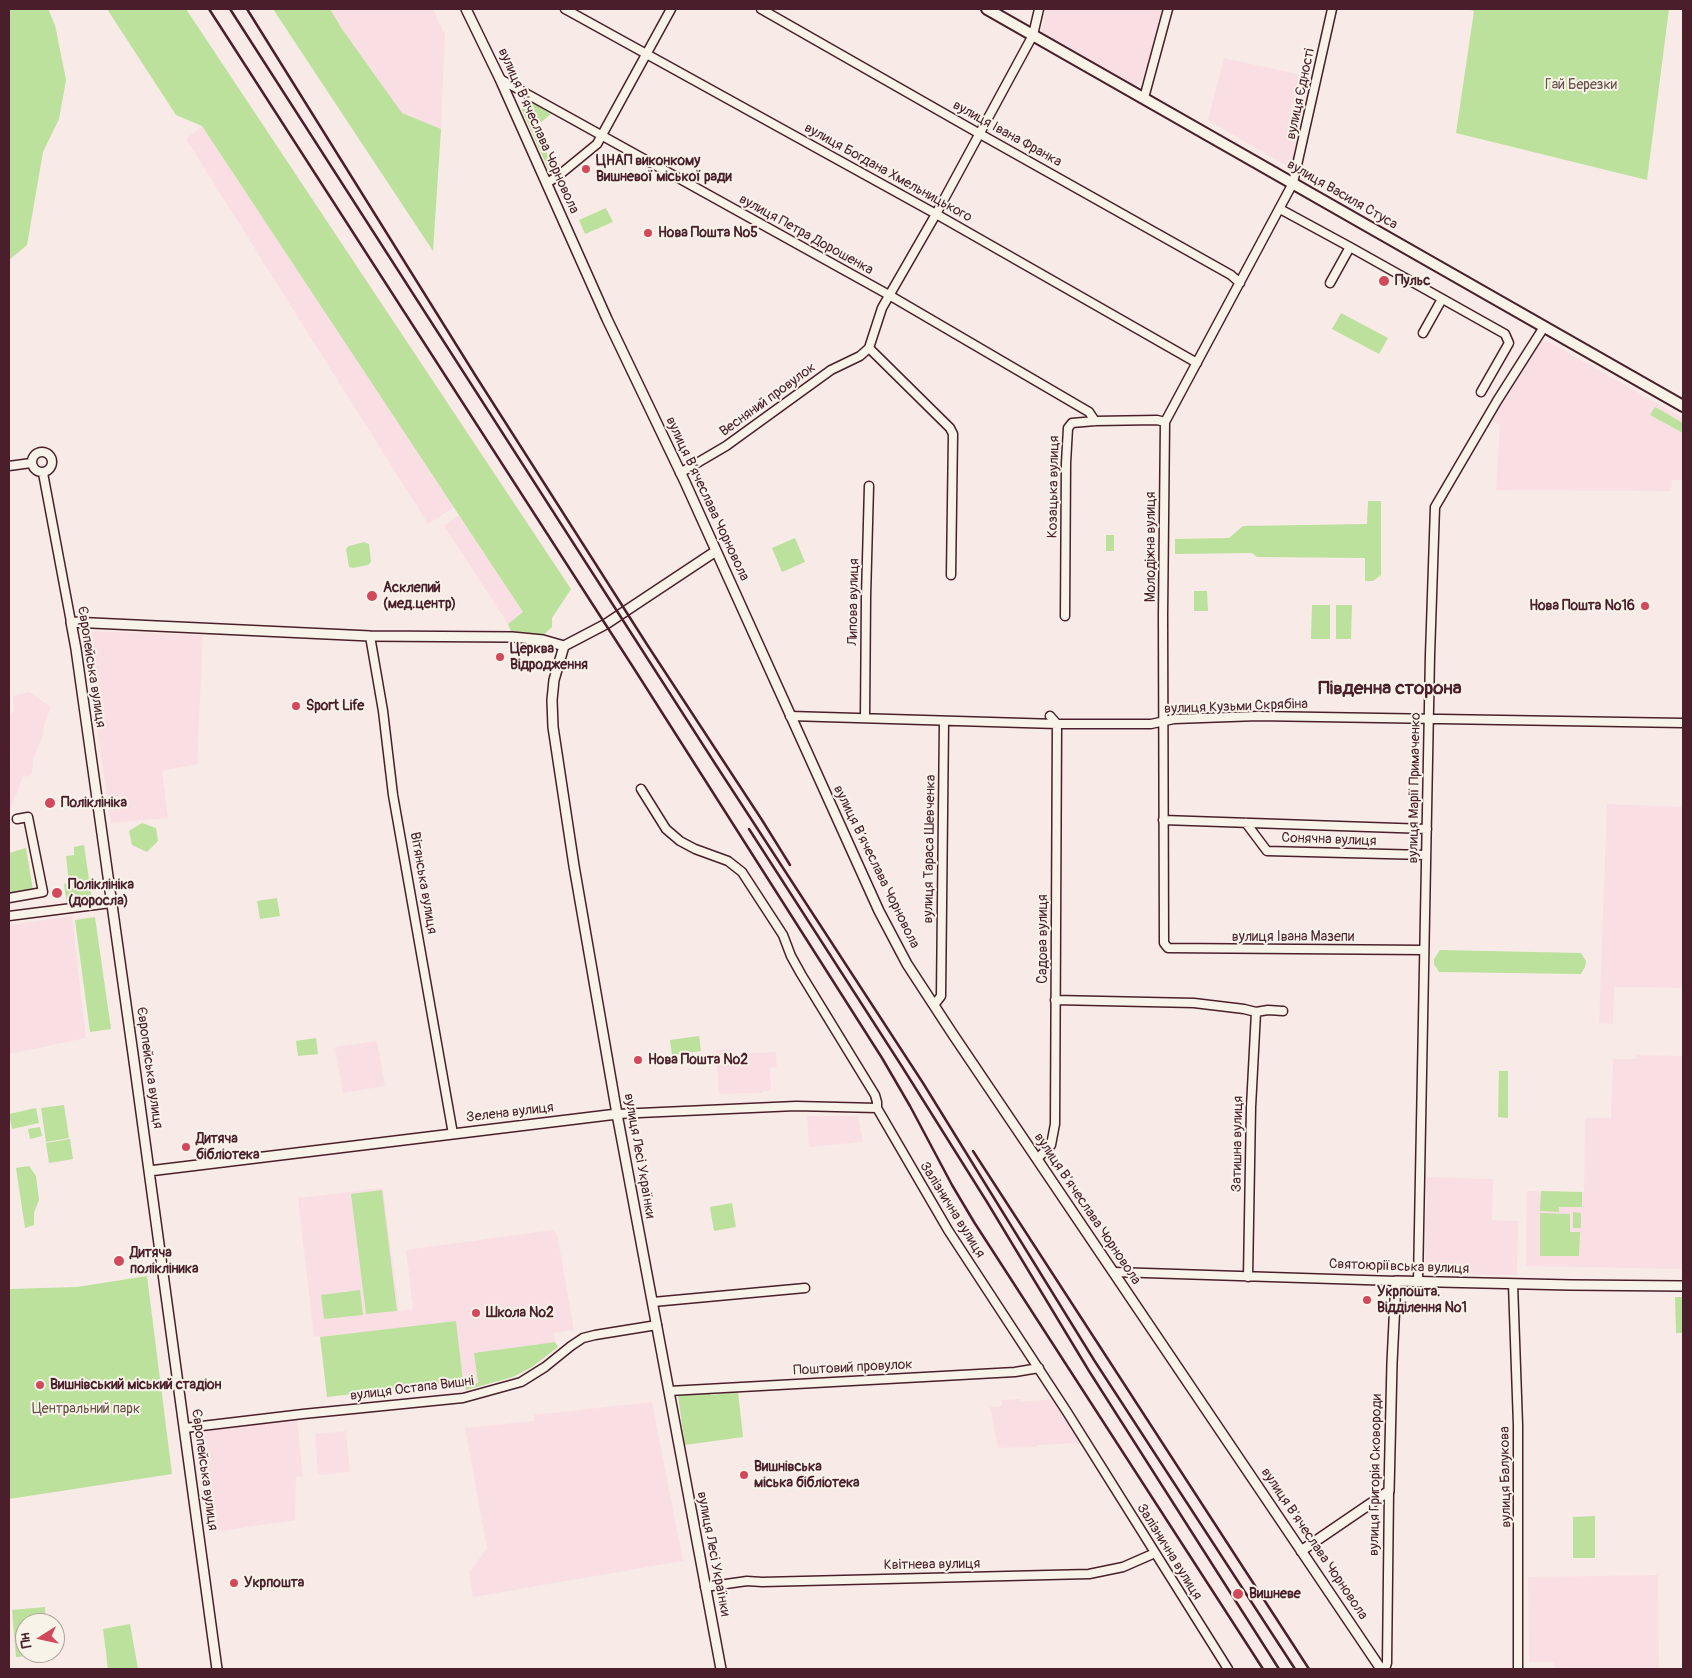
<!DOCTYPE html>
<meta charset="utf-8">
<style>
body{margin:0}
#map{position:relative;width:1692px;height:1678px;overflow:hidden;background:#f8eae6;font-family:Pangolin,sans-serif}
canvas{display:block}
.frame{position:absolute;inset:0;border:10px solid #4a1f2b;pointer-events:none}
.north{position:absolute;left:15px;top:1613px;width:50px;height:50px;box-sizing:border-box;background:#f7f3e8;border:1px solid #b29e9c;border-radius:50%;rotate:260deg;font-size:14px;font-weight:700;line-height:20px;text-align:center;color:#4a1f2b}
.north::after{content:'';display:block;margin:auto;width:18px;height:22px;background:#d1495b;clip-path:polygon(50% 0,100% 100%,50% 72%,0 100%)}
</style>
<div id="map">
<canvas width="1692" height="1678"></canvas>
<div class="frame"></div>
<div class="north">Пн</div>
</div>
<script>
const ctx = document.querySelector('canvas').getContext('2d');
ctx.lineJoin = 'round';
function paint(path, color) {
  ctx.fillStyle = color;
  ctx.fill(path, 'evenodd');
}
function shape(rows) {
  const path = new Path2D();
  for (const r of rows) {
    if (r.length === 3) {
      path.moveTo(r[0] + r[2], r[1]);
      path.arc(r[0], r[1], r[2], 0, 2 * Math.PI);
      continue;
    }
    path.moveTo(r[0], r[1]);
    for (let i = 2; i < r.length; i += 2) path.lineTo(r[i], r[i + 1]);
  }
  return path;
}
function strokePath(path, color, width, dash) {
  ctx.strokeStyle = color;
  ctx.lineWidth = width;
  ctx.lineCap = dash ? 'butt' : 'round';
  ctx.setLineDash(dash || []);
  ctx.stroke(path);
}
function label(font, color, halo, rows, align = 'center') {
  ctx.font = font + ' Pangolin,sans-serif';
  ctx.lineWidth = 4;
  ctx.setLineDash([]);
  ctx.textBaseline = 'middle';
  ctx.strokeStyle = halo;
  ctx.fillStyle = color;
  for (const [text, x, y, turn = 0] of rows) {
    ctx.save();
    ctx.translate(x, y);
    ctx.rotate((+turn || 0) * Math.PI / 180);
    ctx.textAlign = isNaN(turn) ? turn : align;
    if (halo) ctx.strokeText(text, 0, 0);
    ctx.fillText(text, 0, 0);
    ctx.restore();
  }
}
const built = shape([
 [330,9,433,9,445,35,441,129,402,113,342,29],
 [1046,9,1162,9,1146,77,1136,86,1041,34],
 [1224,58,1311,77,1294,170,1208,120],
 [202,126,454,507,428,524,186,139],
 [1542,342,1549,342,1683,418,1683,480,1672,480,1671,491,1496,490,1500,425,1489,419,1536,344],
 [459,515,523,612,508,624,444,526],
 [95,631,203,635,197,764,162,771,168,818,111,823,84,642,86,636],
 [29,692,51,707,44,725,43,736,33,759,32,773,29,776,23,777,9,813,9,767,11,765,9,716,14,711,13,696],
 [1607,804,1683,807,1683,988,1614,987,1613,1024,1599,1023],
 [72,916,86,1038,9,1054,9,925],
 [377,1041,385,1086,343,1093,335,1047],
 [733,1049,734,1054,776,1052,777,1067,770,1068,771,1091,763,1091,763,1093,719,1094,716,1050],
 [1637,1055,1683,1056,1683,1269,1526,1266,1527,1191,1584,1192,1585,1118,1611,1118,1613,1059,1636,1059],
 [807,1116,858,1116,863,1142,809,1147],
 [1427,1177,1493,1179,1492,1220,1518,1221,1517,1275,1434,1274,1425,1266],
 [383,1188,399,1311,413,1309,406,1250,552,1230,557,1234,574,1330,554,1333,555,1342,496,1350,478,1383,352,1397,344,1335,314,1337,298,1198],
 [1020,1399,1021,1402,1052,1399,1080,1443,1037,1445,1037,1447,998,1448,990,1407,1002,1406,1001,1400],
 [652,1402,683,1561,473,1597,469,1573,487,1548,465,1428,534,1421,534,1415],
 [297,1419,303,1476,296,1477,295,1520,208,1533,194,1438,198,1431],
 [346,1431,350,1472,318,1475,315,1434],
 [1658,1575,1659,1669,1555,1669,1554,1662,1529,1662,1528,1577]
]);
const green = shape([
 [9,9,48,9,55,25,66,80,59,119,43,152,27,245,9,260],
 [107,9,186,9,571,589,552,618,552,627,541,637,512,635,508,624,523,612,202,126,176,115],
 [273,9,330,9,342,29,402,113,441,129,433,251],
 [1466,9,1669,9,1647,180,1456,133,1474,11],
 [528,102,532,102,551,114,535,127,554,168,560,164,561,169,554,174,550,173,522,110,522,106],
 [606,208,613,222,585,234,579,220],
 [1341,313,1388,338,1379,354,1332,329],
 [1655,407,1683,423,1683,433,1650,415],
 [1368,501,1381,501,1381,575,1373,581,1365,581,1365,558,1257,557,1252,553,1175,554,1175,539,1229,538,1243,526,1367,524],
 [1106,535,1114,535,1114,551,1106,551],
 [795,538,805,562,782,572,772,548],
 [364,542,369,544,371,562,368,565,353,568,349,567,346,549,349,546],
 [1194,591,1207,591,1208,611,1194,611],
 [1312,605,1330,605,1330,639,1311,639],
 [1336,605,1352,605,1351,639,1336,639],
 [142,823,156,828,158,841,147,852,132,845,129,831],
 [84,845,92,900,67,904,64,884,69,883,66,856,74,855,74,847],
 [26,848,33,890,9,894,9,853],
 [277,898,280,916,260,919,257,901],
 [95,917,111,1029,90,1032,75,920],
 [1440,950,1581,953,1586,961,1585,967,1581,974,1439,972,1434,964,1434,959],
 [699,1036,701,1051,672,1055,670,1040],
 [316,1038,318,1054,298,1056,296,1041],
 [1499,1071,1508,1071,1508,1118,1498,1117],
 [64,1105,69,1138,46,1142,41,1108],
 [36,1108,39,1123,12,1129,9,1114],
 [40,1127,42,1136,30,1139,28,1129],
 [70,1139,73,1159,49,1163,46,1143],
 [29,1166,36,1176,39,1200,34,1213,34,1225,25,1228,16,1168],
 [382,1190,397,1311,366,1314,351,1194],
 [1541,1191,1582,1192,1582,1207,1559,1207,1559,1212,1540,1211],
 [732,1203,736,1227,714,1231,710,1207],
 [1573,1212,1581,1213,1581,1228,1573,1228],
 [1540,1213,1570,1214,1570,1232,1580,1232,1579,1256,1540,1256],
 [147,1276,172,1474,9,1499,9,1288,9,1289,77,1287],
 [360,1290,363,1315,324,1319,321,1295],
 [1675,1297,1683,1297,1683,1333,1676,1333],
 [456,1321,463,1381,327,1397,320,1337],
 [555,1342,558,1347,532,1367,513,1377,466,1390,465,1384,478,1383,474,1353],
 [711,1391,711,1395,738,1392,743,1437,685,1445,678,1396,680,1394],
 [1595,1516,1595,1558,1573,1558,1573,1517],
 [45,1607,46,1623,25,1623,25,1653,49,1653,49,1655,16,1657,12,1610],
 [130,1624,138,1669,108,1669,103,1629]
]);
const minor = shape([
 [565,9,936,214,1197,363],
 [761,9,980,134,1231,275,1240,283],
 [1332,9,1293,183,1165,422,1163,615,1164,943,1168,948,1424,950],
 [500,79,889,295,1089,412,1095,421],
 [1144,98,1168,9],
 [547,183,558,176,597,144,671,9],
 [1280,209,1350,247,1505,334,1509,343,1481,392],
 [1330,283,1350,247],
 [1423,333,1442,299],
 [869,348,950,428,953,434,951,575],
 [42,462,10],
 [9,466,31,463],
 [43,473,71,622],
 [680,473,726,446,831,370,860,356,869,348,882,308,936,214,1033,35,1039,9],
 [1065,616,1066,463,1068,428,1072,423,1095,421,1157,420,1165,422],
 [370,636,383,711,393,795,453,1134],
 [790,716,1057,724,1151,724,1174,719,1258,716,1683,723],
 [865,718,866,597,869,486],
 [641,789,666,829,680,841,695,849,728,861,742,872,783,935,791,956,801,974,875,1095,877,1102,877,1108,948,1230,1067,1412,1228,1669],
 [1163,820,1427,829],
 [1246,823,1267,851,1426,855],
 [9,898,43,892,28,817,17,819],
 [9,916,111,903],
 [1055,1000,1194,1003,1244,1009,1256,1012,1268,1010,1283,1011],
 [934,1005,941,996,944,721],
 [617,1114,796,1106,877,1108],
 [1037,1159,1051,1145,1055,1124,1057,724,1050,716],
 [1114,1272,1396,1281],
 [1248,1277,1251,1107,1256,1012],
 [1418,1281,1430,655,1435,507,1497,401,1544,327],
 [1513,1284,1518,1425,1518,1669],
 [653,1302,805,1288],
 [669,1391,1015,1372,1039,1368],
 [185,1428,303,1414,463,1398,521,1382,545,1367,571,1346,583,1338,595,1335,657,1325],
 [705,1587,747,1581,762,1582,1089,1574,1123,1567,1155,1553],
 [1385,1669,1387,1663,1389,1491]
]);
const tertiary = shape([
 [466,9,500,79,607,319,685,482,879,911,907,964,952,1033,1381,1669],
 [564,646,554,680,552,700,553,727,574,866,617,1114,721,1669],
 [149,1171,617,1114],
 [1301,1551,1389,1491,1392,1363,1396,1281,1571,1285,1683,1286],
 [217,1669,134,1061,76,649,71,622,370,636,512,637,543,640,564,646,606,624,716,551]
]);
const secondary = shape([
 [987,9,1683,406]
]);
const rail = shape([
 [209,9,633,667,882,1058,910,1106,952,1185,974,1222,1263,1669],
 [230,9,714,762,923,1083,1094,1360,1295,1669],
 [247,9,477,378,648,646,762,820,790,865],
 [749,829,901,1065,987,1202,1089,1371,1279,1669],
 [973,1151,1309,1669]
]);
const markers = [
 [586,169,5,"#d1495b"],
 [648,233,5,"#d1495b"],
 [1384,281,6,"#d1495b"],
 [372,596,6,"#d1495b"],
 [1645,606,5,"#d1495b"],
 [500,657,5,"#d1495b"],
 [296,706,5,"#d1495b"],
 [50,803,6,"#d1495b"],
 [57,893,6,"#d1495b"],
 [638,1060,5,"#d1495b"],
 [186,1147,5,"#d1495b"],
 [119,1261,6,"#d1495b"],
 [1367,1300,5,"#d1495b"],
 [476,1313,5,"#d1495b"],
 [40,1385,5,"#d1495b"],
 [744,1475,5,"#d1495b"],
 [234,1583,5,"#d1495b"],
 [1238,1594,6,"#d1495b"]
];
const parkNames = [
 ["Гай Березки",1581,85],
 ["Центральний парк",86,1409]
];
const streetNames = [
 ["вулиця Єдності",1301,94,-78],
 ["вулиця Вʼячеслава Чорновола",538,131,66],
 ["вулиця Івана Франка",1007,134,29],
 ["вулиця Богдана Хмельницького",888,173,29],
 ["вулиця Василя Стуса",1342,195,30],
 ["вулиця Петра Дорошенка",806,235,29],
 ["Весняний провулок",768,400,-36],
 ["Козацька вулиця",1054,487,-89],
 ["вулиця Вʼячеслава Чорновола",707,499,65],
 ["Молодіжна вулиця",1151,547,-90],
 ["Липова вулиця",854,602,-89],
 ["Європейська вулиця",91,667,81],
 ["вулиця Кузьми Скрябіна",1236,707,-2],
 ["вулиця Марії Примаченко",1415,788,-89],
 ["Сонячна вулиця",1329,840,2],
 ["вулиця Тараса Шевченка",930,849,-89],
 ["вулиця Вʼячеслава Чорновола",876,867,64],
 ["Вітянська вулиця",423,883,80],
 ["вулиця Івана Мазепи",1293,937],
 ["Садова вулиця",1043,939,-90],
 ["Європейська вулиця",149,1068,82],
 ["Зелена вулиця",510,1113,-7],
 ["Затишна вулиця",1238,1144,-89],
 ["вулиця Лесі Українки",639,1156,80],
 ["вулиця Вʼячеслава Чорновола",1087,1209,56],
 ["Залізнична вулиця",952,1210,58],
 ["Святоюріївська вулиця",1399,1267,2],
 ["Поштовий провулок",853,1368,-3],
 ["вулиця Остапа Вишні",412,1389,-7],
 ["Європейська вулиця",204,1470,82],
 ["вулиця Григорія Сковороди",1376,1475,-89],
 ["вулиця Балукова",1506,1477,-91],
 ["вулиця Вʼячеслава Чорновола",1314,1544,56],
 ["Залізнична вулиця",1169,1552,58],
 ["вулиця Лесі Українки",713,1554,79],
 ["Квітнева вулиця",932,1565,-1]
];
const poiNames = [
 ["ЦНАП виконкому",596,161],
 ["Вишневої міської ради",596,177],
 ["Нова Пошта №5",658,233],
 ["Пульс",1395,281],
 ["Асклепий",383,588],
 ["(мед.центр)",383,604],
 ["Нова Пошта №16",1635,606,"right"],
 ["Церква",510,649],
 ["Відродження",510,665],
 ["Sport Life",306,706],
 ["Поліклініка",61,803],
 ["Поліклініка",68,885],
 ["(доросла)",68,901],
 ["Нова Пошта №2",648,1060],
 ["Дитяча",196,1139],
 ["бібліотека",196,1155],
 ["Дитяча",130,1253],
 ["полікліника",130,1269],
 ["Укрпошта.",1377,1292],
 ["Відділення №1",1377,1308],
 ["Школа №2",486,1313],
 ["Вишнівський міський стадіон",50,1385],
 ["Вишнівська",754,1467],
 ["міська бібліотека",754,1483],
 ["Укрпошта",244,1583],
 ["Вишневе",1249,1594]
];
const districtNames = [
 ["Південна сторона",1390,689]
];
paint(built, '#f9dfe4');
paint(green, '#bbe19c');
strokePath(minor, '#4a1f2b', 11);
strokePath(tertiary, '#4a1f2b', 12);
strokePath(secondary, '#4a1f2b', 14);
strokePath(minor, '#f7f3e8', 8);
strokePath(tertiary, '#f7f3e8', 9);
strokePath(secondary, '#f7f3e8', 10);
strokePath(rail, '#4a1f2b', 2.5);
for (const [x, y, r, color] of markers) {
  const dot = new Path2D();
  dot.arc(x, y, r, 0, 2 * Math.PI);
  ctx.fillStyle = color;
  ctx.fill(dot);
  strokePath(dot, '#f7f3e8', 2);
}
label('14px', '#665047', '#f7f3e8', parkNames);
label('14px', '#4a1f2b', '#f7f3e8', streetNames);
label('bold 14px', '#4a1f2b', '#f7f3e8', poiNames, 'left');
label('bold 19px', '#4a1f2b', '#f7f3e8', districtNames);
</script>
